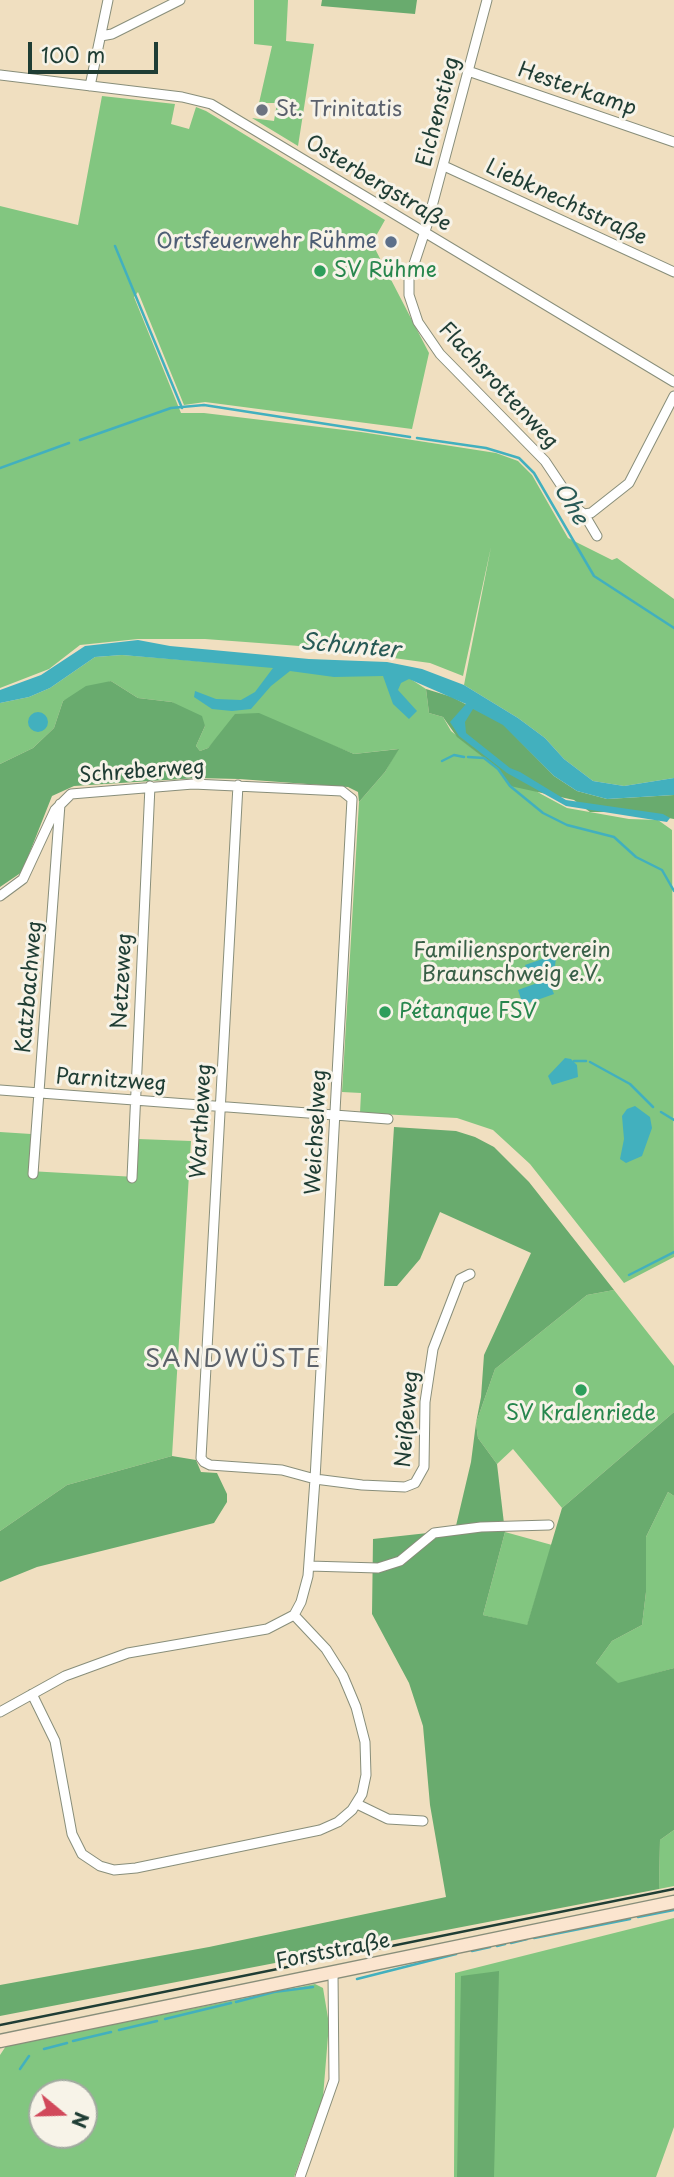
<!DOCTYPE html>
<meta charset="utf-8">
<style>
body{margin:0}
#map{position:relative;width:674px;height:2177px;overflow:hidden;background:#f0dfc0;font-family:"Playpen Sans",sans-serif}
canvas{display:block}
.north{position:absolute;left:28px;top:2079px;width:70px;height:70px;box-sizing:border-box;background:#f7f3e8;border:2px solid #a1aaa0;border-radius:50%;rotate:109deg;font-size:19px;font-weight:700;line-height:28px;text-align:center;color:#1f3d34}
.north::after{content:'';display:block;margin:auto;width:24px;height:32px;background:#d1495b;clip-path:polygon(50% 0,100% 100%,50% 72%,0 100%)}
.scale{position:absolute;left:28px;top:42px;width:130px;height:32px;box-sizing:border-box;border:4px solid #1f3d34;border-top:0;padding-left:9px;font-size:21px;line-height:24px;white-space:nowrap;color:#1f3d34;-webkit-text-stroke:5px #f7f3e8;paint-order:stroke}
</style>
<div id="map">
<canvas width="674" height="2177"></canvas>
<div class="north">N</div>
<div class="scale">100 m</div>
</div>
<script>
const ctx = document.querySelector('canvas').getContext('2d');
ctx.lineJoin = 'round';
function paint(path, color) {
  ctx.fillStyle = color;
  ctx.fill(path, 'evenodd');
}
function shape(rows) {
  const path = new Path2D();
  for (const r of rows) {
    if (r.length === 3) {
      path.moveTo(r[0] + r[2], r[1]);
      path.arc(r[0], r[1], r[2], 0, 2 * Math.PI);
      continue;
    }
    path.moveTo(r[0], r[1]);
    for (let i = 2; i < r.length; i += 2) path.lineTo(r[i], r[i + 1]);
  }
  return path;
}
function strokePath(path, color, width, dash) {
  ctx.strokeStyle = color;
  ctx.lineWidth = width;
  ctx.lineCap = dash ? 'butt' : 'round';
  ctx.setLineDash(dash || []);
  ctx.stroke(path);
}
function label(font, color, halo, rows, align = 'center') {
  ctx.font = font + ' "Playpen Sans",sans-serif';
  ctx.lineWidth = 6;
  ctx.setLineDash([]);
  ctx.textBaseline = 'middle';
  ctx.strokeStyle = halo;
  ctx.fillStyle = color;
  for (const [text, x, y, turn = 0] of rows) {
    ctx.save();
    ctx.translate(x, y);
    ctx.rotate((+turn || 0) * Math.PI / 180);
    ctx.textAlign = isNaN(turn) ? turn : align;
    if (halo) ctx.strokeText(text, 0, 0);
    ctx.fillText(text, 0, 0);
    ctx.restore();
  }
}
const green = shape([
 [254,0,288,0,286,41,314,44,298,146,252,118,274,121,277,103,259,103,272,46,254,44],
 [102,96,175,104,171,124,189,129,196,107,206,111,385,220,372,243,429,353,412,429,205,402,184,405,138,292,134,297,181,413,204,413,361,432,496,453,518,461,532,475,568,538,612,560,617,558,674,599,674,778,624,786,593,781,564,759,545,738,518,718,464,685,491,547,463,676,430,663,313,647,205,639,138,639,80,645,49,669,0,688,0,206,78,225],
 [122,655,409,678,426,689,429,713,443,717,451,731,494,766,541,794,567,808,629,819,658,820,672,830,674,1257,624,1283,530,1164,493,1130,457,1118,360,1113,361,1093,342,1092,359,802,385,772,398,749,354,754,319,740,218,737,208,748,200,751,196,746,205,726,172,702,138,698,111,681,63,701,54,728,33,748,0,764,0,703,29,697,50,688,95,657],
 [0,1132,31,1134,29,1171,136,1177,138,1139,191,1141,172,1456,67,1485,0,1531],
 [614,1290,674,1366,674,1412,562,1508,513,1449,497,1464,478,1438,476,1423,495,1369,587,1295],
 [668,1492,674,1496,674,1668,618,1684,596,1663,612,1641,642,1625,646,1592,646,1537],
 [505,1532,552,1545,527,1626,483,1615],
 [674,1830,674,1886,659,1889,660,1840],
 [674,1918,674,2127,656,2177,454,2177,455,1973],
 [315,1984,323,1988,329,2024,323,2097,294,2177,0,2177,0,2055,6,2046],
 [42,2093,84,2093,84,2135,42,2135]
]);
const forest = shape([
 [322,0,417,0,415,14,321,6],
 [111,681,138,698,172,702,202,716,205,726,196,746,200,751,208,748,235,714,259,713,354,754,399,749,385,772,359,802,358,792,348,787,239,779,197,778,74,786,52,796,22,872,0,887,0,764,33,748,54,728,63,701,86,686],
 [426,689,452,697,503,724,554,776,577,791,607,799,674,795,674,819,635,812,590,812,574,800,510,786,498,769,457,737,443,717,429,713],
 [394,1127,456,1131,475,1137,494,1147,529,1182,614,1290,587,1295,495,1369,476,1423,478,1438,497,1464,505,1532,483,1615,527,1625,562,1508,674,1412,674,1496,668,1492,646,1537,646,1592,642,1625,612,1641,596,1663,618,1683,674,1668,674,1830,660,1840,659,1889,0,2016,0,1985,209,1947,446,1897,430,1805,423,1726,409,1683,372,1614,373,1539,455,1530,471,1462,476,1423,481,1397,484,1355,531,1253,440,1212,420,1259,397,1286,384,1286],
 [172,1456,196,1460,201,1472,217,1473,227,1494,227,1502,214,1523,37,1567,0,1582,0,1531,67,1485],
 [499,1971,494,2177,457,2177,461,1976]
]);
const water = shape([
 [138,640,170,646,309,659,387,662,422,669,464,685,518,718,545,738,564,759,593,781,624,786,674,778,674,795,607,799,577,791,554,776,503,725,473,709,465,722,466,733,510,768,520,772,566,800,663,814,670,818,667,822,566,806,507,773,459,736,450,722,466,704,409,679,401,683,398,690,417,711,409,719,393,704,383,676,334,677,290,671,271,686,251,709,232,711,212,709,194,697,195,691,216,699,241,700,255,692,273,668,122,655,95,657,50,688,29,697,0,703,0,690,41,675,85,646],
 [38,722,10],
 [551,956,556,958,555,966,529,975,525,965],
 [548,979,554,994,523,1005,518,990],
 [565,1058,571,1059,577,1065,578,1077,552,1085,548,1076],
 [635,1106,650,1117,652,1128,642,1156,626,1163,620,1159,624,1139,622,1116,627,1109]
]);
const stream = shape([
 [115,246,182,408],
 [417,438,486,448,519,458,534,473,594,576,674,628],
 [80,440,171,408,204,405,410,437],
 [0,468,69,443],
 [468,757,484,758,498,769,510,786,543,813,567,825,614,837,636,857,662,870,674,891],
 [442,761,454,755,464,757],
 [574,1061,586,1061],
 [590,1062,630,1084,653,1107],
 [661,1112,674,1120],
 [629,1275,674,1252],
 [638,1917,674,1910],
 [534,1938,630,1919],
 [511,1943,527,1939],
 [497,1946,505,1944],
 [472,1951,490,1947],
 [357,1979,456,1954],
 [236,2002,274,1992,313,1987],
 [165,2019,231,2003],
 [119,2030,157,2021],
 [73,2041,111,2032],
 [44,2049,67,2043],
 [20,2069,29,2056]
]);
const minor = shape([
 [487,0,427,225,409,279,409,295,418,322,440,354,545,461,577,509,584,514,591,513,629,483,674,396],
 [101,36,112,34,180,0],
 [468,71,674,142],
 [0,75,182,97,211,104,674,382],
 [90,86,108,0],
 [444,166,674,272],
 [584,514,597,536],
 [238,785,201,1458,204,1462,210,1465,282,1470,315,1479,362,1485,405,1487,415,1483,424,1467,425,1402,433,1349,460,1279,470,1274],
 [0,896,23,879,55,810,71,794,193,784,342,791,352,799,315,1479,308,1576,301,1602,294,1615,267,1629,128,1653,65,1676,0,1712],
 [0,1090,388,1119],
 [33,1174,60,804],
 [132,1178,150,786],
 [309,1566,378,1568,400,1561,434,1533,481,1527,549,1525],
 [32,1694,55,1741,72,1834,82,1854,100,1866,114,1870,136,1868,320,1830,338,1822,352,1810,362,1794,366,1775,365,1742,356,1707,343,1676,326,1649,294,1615],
 [357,1804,388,1819,423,1821],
 [300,2177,334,2080,333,1973]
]);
const secondary = shape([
 [0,2041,674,1902]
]);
const rail = shape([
 [0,2025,674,1889]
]);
const markers = [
 [262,110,7,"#6b7280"],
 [391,242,7,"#5c6f8a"],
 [320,271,7,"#2e9e5b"],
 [385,1012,7,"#2e9e5b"],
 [581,1390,7,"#2e9e5b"]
];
const streetNames = [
 ["Hesterkamp",577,90,19],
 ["Eichenstieg",439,112,-75],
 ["Osterbergstraße",378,184,31],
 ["Liebknechtstraße",566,203,25],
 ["Flachsrottenweg",498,386,47],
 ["Schreberweg",142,772,-4],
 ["Netzeweg",123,981,-87],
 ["Katzbachweg",30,987,-85],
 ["Parnitzweg",111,1081,4],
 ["Wartheweg",202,1121,-87],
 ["Weichselweg",317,1132,-87],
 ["Neißeweg",408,1419,-85],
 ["Forststraße",333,1952,-11]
];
const worshipNames = [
 ["St. Trinitatis",276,110]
];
const serviceNames = [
 ["Ortsfeuerwehr Rühme",377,242]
];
const leisureNames = [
 ["SV Rühme",334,271],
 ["Pétanque FSV",399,1012],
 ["SV Kralenriede",581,1414,"center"]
];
const parkNames = [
 ["Familiensportverein",512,951],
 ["Braunschweig e.V.",512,975]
];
const waterNames = [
 ["Ohe",570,504,60],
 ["Schunter",350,647,5]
];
const quarterNames = [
 ["SANDWÜSTE",234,1360]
];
paint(green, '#82c680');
paint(forest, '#69ab6e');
paint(water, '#42b0be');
strokePath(stream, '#42b0be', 2.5);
strokePath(minor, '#888e7a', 11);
strokePath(secondary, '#888e7a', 15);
strokePath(minor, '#fff', 9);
strokePath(secondary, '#fbe5cf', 12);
strokePath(rail, '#1f3d34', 2.5);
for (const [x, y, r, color] of markers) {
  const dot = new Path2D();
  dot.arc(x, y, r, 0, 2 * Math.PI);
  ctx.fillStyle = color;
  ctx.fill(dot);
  strokePath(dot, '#f7f3e8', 2.5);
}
label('21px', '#1f3d34', '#f7f3e8', streetNames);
label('21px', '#5b616d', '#f7f3e8', worshipNames, 'left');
label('21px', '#4e5e75', '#f7f3e8', serviceNames, 'right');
label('21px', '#27864d', '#f7f3e8', leisureNames, 'left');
label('21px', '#385f47', '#f7f3e8', parkNames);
label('italic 23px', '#285a56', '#f7f3e8', waterNames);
ctx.letterSpacing = '2px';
label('24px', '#5c626a', '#f7f3e8', quarterNames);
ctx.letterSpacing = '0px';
</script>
